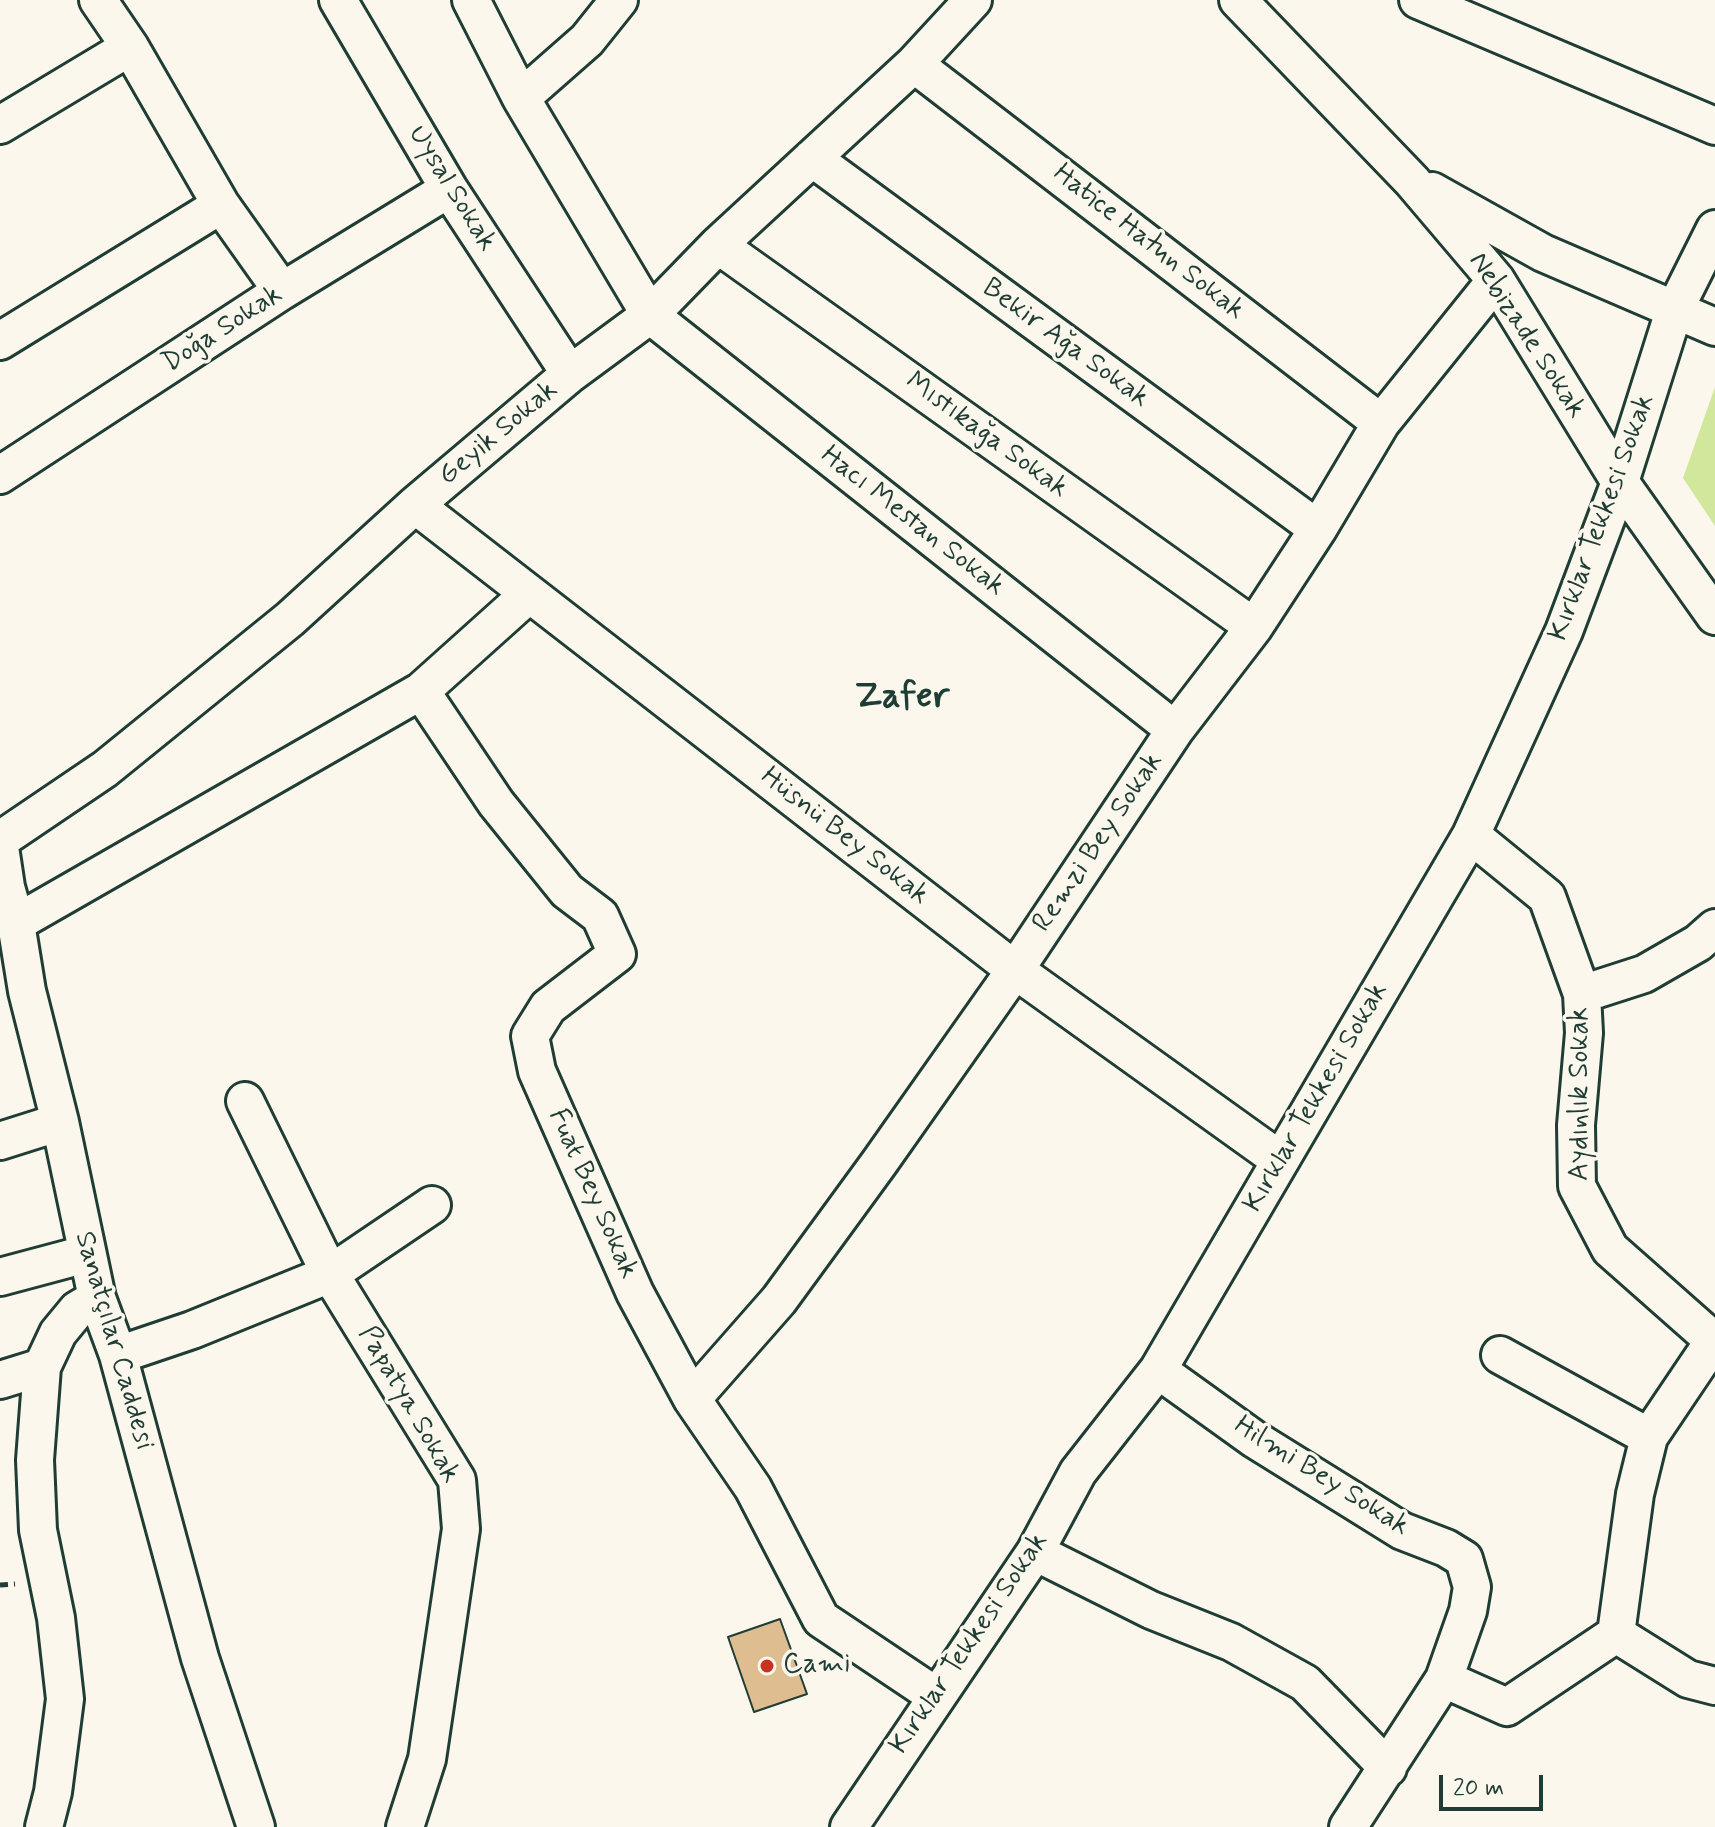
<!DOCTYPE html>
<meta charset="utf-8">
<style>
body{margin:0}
#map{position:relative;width:1715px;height:1827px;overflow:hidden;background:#fbf7ec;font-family:Mynerve,sans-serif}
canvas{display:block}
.scale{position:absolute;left:1439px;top:1775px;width:104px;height:36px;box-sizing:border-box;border:4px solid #1f3d34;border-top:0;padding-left:10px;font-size:24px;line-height:28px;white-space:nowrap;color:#1f3d34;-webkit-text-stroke:6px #fbf7ec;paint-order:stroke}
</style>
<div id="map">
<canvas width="1715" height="1827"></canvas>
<div class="scale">20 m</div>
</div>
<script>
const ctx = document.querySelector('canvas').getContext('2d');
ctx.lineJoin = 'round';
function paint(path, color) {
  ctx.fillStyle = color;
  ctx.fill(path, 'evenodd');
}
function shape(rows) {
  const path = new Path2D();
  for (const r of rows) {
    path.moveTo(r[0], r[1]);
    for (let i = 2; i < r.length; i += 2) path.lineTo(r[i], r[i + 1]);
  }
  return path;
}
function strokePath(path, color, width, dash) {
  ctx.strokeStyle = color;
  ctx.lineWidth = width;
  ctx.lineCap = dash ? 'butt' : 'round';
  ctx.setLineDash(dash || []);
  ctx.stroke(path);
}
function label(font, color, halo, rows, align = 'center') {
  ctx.font = font + ' Mynerve,sans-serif';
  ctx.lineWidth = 7;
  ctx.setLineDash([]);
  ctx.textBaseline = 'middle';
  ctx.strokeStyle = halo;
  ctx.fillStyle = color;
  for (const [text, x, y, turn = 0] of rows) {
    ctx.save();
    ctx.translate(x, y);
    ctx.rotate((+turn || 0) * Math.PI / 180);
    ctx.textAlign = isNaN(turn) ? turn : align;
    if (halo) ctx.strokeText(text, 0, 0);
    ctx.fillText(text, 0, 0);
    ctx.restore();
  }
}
const green = shape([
 [1715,387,1715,526,1683,478]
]);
const building = shape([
 [780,1619,807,1694,754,1712,728,1637,780,1619]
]);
const path = shape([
 [0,1585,15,1584]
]);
const minor = shape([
 [98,0,130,47,221,205,282,291],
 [338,0,449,189,570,374],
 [471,0,521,98,650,315,1175,730],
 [1238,0,1412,181,1496,280,1620,482,1715,616],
 [1418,0,1715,126],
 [914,64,1381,423],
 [521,98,587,40,619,0],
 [0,125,130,47],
 [812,158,1318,529],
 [1432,191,1543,253,1715,327],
 [718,245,1254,627],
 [0,341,221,205],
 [0,475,282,291,449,189],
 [415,505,1015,970,1280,1160],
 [421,691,496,803,567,891,600,916,617,954,548,1007,530,1036,537,1071,635,1293,692,1399,753,1488,821,1619,936,1696],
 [1471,835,1547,897,1582,994,1584,1033,1576,1125,1577,1186,1610,1249,1713,1340],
 [0,840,105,769,290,619,415,505,570,374,650,315,718,245,914,64,973,0],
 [0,847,6,887,16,923,27,991,60,1122,97,1298,118,1355,200,1658,256,1827],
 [16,923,421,691,529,594],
 [1582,994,1644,974,1698,943,1715,928],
 [245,1101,330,1274,457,1480,461,1529,427,1759,405,1827],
 [0,1141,60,1122],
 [0,1277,86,1254],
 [118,1355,192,1330,330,1274,432,1205],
 [1500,1355,1649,1437],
 [1158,1370,1254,1439,1402,1531,1446,1548,1464,1559,1472,1587,1468,1611,1444,1679],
 [0,1380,42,1367],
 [692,1399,779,1300,879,1163,1015,970,1175,730,1254,627,1318,529,1381,423,1496,280],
 [1035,1552,1151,1610,1231,1642,1305,1683,1388,1768],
 [1616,1634,1688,1679,1715,1686],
 [44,1827,53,1792,65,1699,56,1618,38,1530,35,1460,42,1367,58,1333,77,1310,97,1298],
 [849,1827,1035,1552,1078,1472,1158,1370,1471,835,1564,631,1620,482,1674,311,1715,229],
 [1348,1827,1444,1679,1507,1707,1616,1634,1635,1494,1649,1437,1715,1339]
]);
const markers = [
 [767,1666,8,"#c8321e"]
];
const streetNames = [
 ["Uysal Sokak",451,189,58],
 ["Hatice Hatun Sokak",1148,243,38],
 ["Doğa Sokak",223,330,-33],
 ["Nebizade Sokak",1526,336,57],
 ["Bekir Ağa Sokak",1065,344,36],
 ["Geyik Sokak",499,434,-40],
 ["Mıstıkağa Sokak",986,436,36],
 ["Kırklar Tekkesi Sokak",1603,518,-70],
 ["Hacı Mestan Sokak",912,522,38],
 ["Hüsnü Bey Sokak",844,837,38],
 ["Remzi Bey Sokak",1099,843,-56],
 ["Aydınlık Sokak",1581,1094,-90],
 ["Kırklar Tekkesi Sokak",1317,1098,-60],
 ["Fuat Bey Sokak",592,1194,66],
 ["Sanatçılar Caddesi",113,1341,74],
 ["Papatya Sokak",408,1405,60],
 ["Hilmi Bey Sokak",1321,1477,32],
 ["Kırklar Tekkesi Sokak",970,1644,-56]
];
const poiNames = [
 ["Cami",783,1666]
];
const districtNames = [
 ["Zafer",902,698]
];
paint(green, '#d0e79c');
paint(building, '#debd91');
strokePath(building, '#1f3d34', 2);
strokePath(minor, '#1f3d34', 42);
strokePath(path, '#1f3d34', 5, [8, 6]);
strokePath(minor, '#fbf7ec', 36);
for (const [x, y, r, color] of markers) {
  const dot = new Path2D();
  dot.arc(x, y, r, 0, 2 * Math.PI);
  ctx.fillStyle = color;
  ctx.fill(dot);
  strokePath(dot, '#fbf7ec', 3);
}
label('28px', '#1f3d34', '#fbf7ec', streetNames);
label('28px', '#1f3d34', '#fbf7ec', poiNames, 'left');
label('bold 36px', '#1f3d34', '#fbf7ec', districtNames);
</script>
